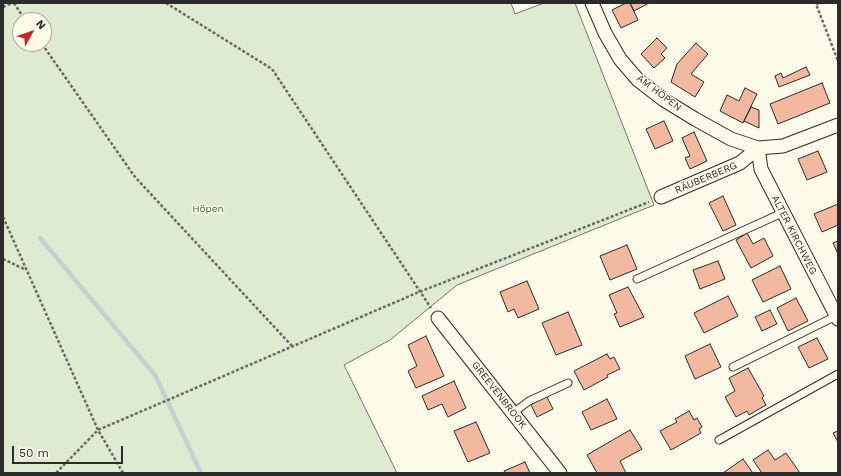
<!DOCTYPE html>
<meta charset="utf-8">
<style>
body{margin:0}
#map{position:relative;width:841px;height:476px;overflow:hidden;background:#fdfbea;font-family:"Work Sans",sans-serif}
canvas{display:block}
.frame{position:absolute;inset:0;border:4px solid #2b2b2b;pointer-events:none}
.north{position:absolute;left:12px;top:12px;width:40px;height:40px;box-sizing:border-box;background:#fdfbea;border:1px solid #a9a89e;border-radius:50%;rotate:50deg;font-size:11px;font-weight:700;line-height:16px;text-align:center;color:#2b2b2b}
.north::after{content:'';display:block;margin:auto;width:14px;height:18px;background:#c62828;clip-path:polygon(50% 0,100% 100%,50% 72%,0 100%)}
.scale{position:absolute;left:12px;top:446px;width:111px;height:18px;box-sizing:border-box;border:2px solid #2b2b2b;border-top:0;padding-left:5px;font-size:12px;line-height:14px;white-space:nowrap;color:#2b2b2b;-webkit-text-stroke:3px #fdfbea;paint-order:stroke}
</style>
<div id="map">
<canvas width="841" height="476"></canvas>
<div class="frame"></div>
<div class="north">N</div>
<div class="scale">50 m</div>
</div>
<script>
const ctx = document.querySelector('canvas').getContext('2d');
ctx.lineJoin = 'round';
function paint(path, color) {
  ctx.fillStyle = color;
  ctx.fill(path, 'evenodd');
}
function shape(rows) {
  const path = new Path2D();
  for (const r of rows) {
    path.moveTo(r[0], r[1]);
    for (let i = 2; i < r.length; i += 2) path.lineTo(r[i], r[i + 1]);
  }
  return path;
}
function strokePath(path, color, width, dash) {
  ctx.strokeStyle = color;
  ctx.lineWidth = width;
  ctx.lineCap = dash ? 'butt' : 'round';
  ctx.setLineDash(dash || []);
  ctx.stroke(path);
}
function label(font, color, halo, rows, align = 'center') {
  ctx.font = font + ' "Work Sans",sans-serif';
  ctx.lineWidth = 3;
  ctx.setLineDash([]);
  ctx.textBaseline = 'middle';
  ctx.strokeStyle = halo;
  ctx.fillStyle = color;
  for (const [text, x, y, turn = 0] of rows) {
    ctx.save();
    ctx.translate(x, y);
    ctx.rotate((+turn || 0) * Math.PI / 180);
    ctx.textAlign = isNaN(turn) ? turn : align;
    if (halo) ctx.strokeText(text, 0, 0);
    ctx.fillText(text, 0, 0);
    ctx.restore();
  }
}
const green = shape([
 [3,3,511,3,515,14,544,3,575,3,654,205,457,285,390,340,344,365,397,473,3,473,3,3],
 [20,20,44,20,44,44,20,44,20,20]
]);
const stream = shape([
 [40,238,155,375,201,473]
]);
const building = shape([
 [626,3,630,3,638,20,621,28,612,10,626,3],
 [630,3,649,3,634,11,630,3],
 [657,38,667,48,661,54,665,58,654,68,641,54,657,38],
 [696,43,708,54,691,74,704,82,695,97,671,82,677,64,696,43],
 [806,67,810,75,779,87,775,76,781,73,783,78,806,67],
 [822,83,830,103,778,124,770,104,822,83],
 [745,88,757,94,743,123,720,111,727,95,739,101,745,88],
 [751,107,759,110,759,128,744,121,751,107],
 [664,121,673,141,655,149,646,129,664,121],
 [694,132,707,161,690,169,685,158,690,156,682,138,694,132],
 [818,151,827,172,807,180,798,159,818,151],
 [723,196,736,225,723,231,709,203,723,196],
 [838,204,838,225,822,232,814,214,838,204],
 [747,233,753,244,764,238,773,256,751,268,736,240,747,233],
 [838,241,838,254,833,243,838,241],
 [627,245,637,269,610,280,600,256,627,245],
 [718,261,725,279,700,289,693,270,718,261],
 [780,266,791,289,763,302,752,280,780,266],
 [527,281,539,309,518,318,514,309,508,312,500,292,527,281],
 [628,287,644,317,620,327,614,314,617,313,609,295,628,287],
 [728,296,738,316,704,333,694,313,728,296],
 [796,298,808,321,788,331,777,308,796,298],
 [770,310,777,324,762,331,755,317,770,310],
 [568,312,582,345,556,355,542,323,568,312],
 [426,336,444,376,416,388,408,371,417,366,408,345,426,336],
 [817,338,828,359,809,368,798,347,817,338],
 [710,344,721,367,695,379,685,356,710,344],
 [607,354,610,359,614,357,620,369,607,375,608,377,584,390,574,371,607,354],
 [748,368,764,396,762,398,766,405,749,415,747,411,736,417,725,397,735,391,729,378,748,368],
 [454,381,466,408,448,417,442,404,428,410,422,396,454,381],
 [546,395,553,409,537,417,530,403,546,395],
 [607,399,617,419,591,430,582,412,607,399],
 [689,411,694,420,697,418,702,427,699,429,701,433,671,450,660,431,677,422,675,419,689,411],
 [476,422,490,453,468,462,454,431,476,422],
 [630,430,642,449,620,461,626,473,597,473,587,455,630,430],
 [838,431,838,442,833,433,838,431],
 [768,450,775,460,786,453,800,473,762,473,753,460,768,450],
 [743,459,753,473,723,473,743,459],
 [525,462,530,473,505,473,504,471,525,462]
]);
const path = shape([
 [14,3,25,20],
 [166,3,272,69,431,308],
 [819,3,816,4,838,61],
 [3,7,12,3],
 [42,44,135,177,292,346],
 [3,217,98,430,56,473],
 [3,259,26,270],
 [123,473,98,430,419,292,649,202]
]);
const lane = shape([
 [637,279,782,213],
 [733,367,836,316],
 [513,413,529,401,568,383],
 [719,440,838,374]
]);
const street = shape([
 [592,3,605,33,620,59,638,80,664,100,695,119,731,139,758,148],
 [758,148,761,169,838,319],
 [661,197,740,163,758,148,783,146,838,125],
 [438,318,560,473]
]);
const streetNames = [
 ["AM HÖPEN",659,93,37],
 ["RÄUBERBERG",706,178,-23],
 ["ALTER KIRCHWEG",794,235,63],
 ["GREEVENBROOK",499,395,52]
];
const parkNames = [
 ["Höpen",208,209]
];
paint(green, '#deebd1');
strokePath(green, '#74746e', 1);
strokePath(stream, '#c7d0d0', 4.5);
paint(building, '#f2b8a0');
strokePath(building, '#2b2b2b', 1);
strokePath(lane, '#2b2b2b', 9);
strokePath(street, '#2b2b2b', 15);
strokePath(path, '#6a6964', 2.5, [3, 2]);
strokePath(lane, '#fdfbea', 7);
strokePath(street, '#fdfbea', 13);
label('10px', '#2b2b2b', '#fdfbea', streetNames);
label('10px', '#34623c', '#fdfbea', parkNames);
</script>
